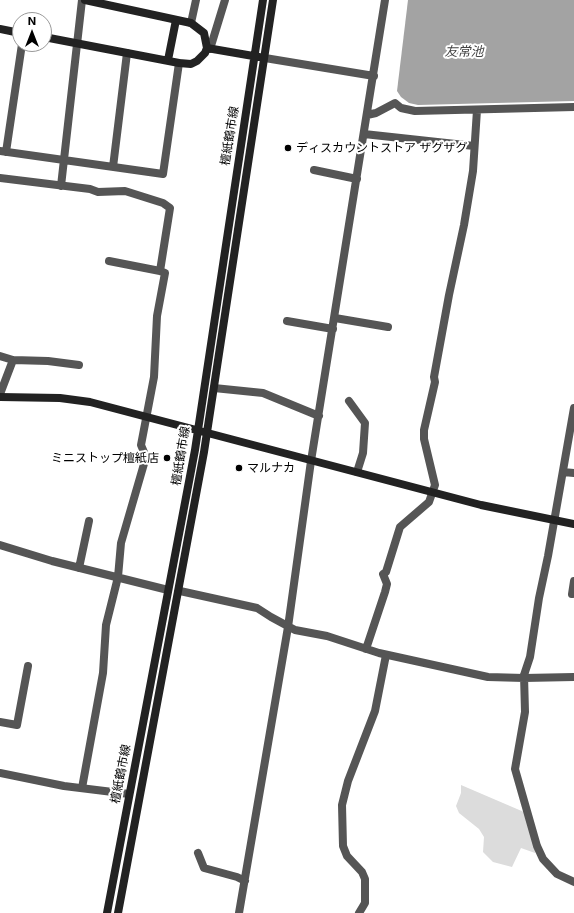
<!DOCTYPE html>
<meta charset="utf-8">
<style>
body{margin:0}
#map{position:relative;width:574px;height:913px;overflow:hidden;background:#fff;font-family:Inter,sans-serif}
canvas{display:block}
.north{position:absolute;left:12px;top:12px;width:40px;height:40px;box-sizing:border-box;background:#fff;border:1px solid #999;border-radius:50%;rotate:0deg;font-size:11px;font-weight:700;line-height:16px;text-align:center;color:#000}
.north::after{content:'';display:block;margin:auto;width:14px;height:18px;background:#000;clip-path:polygon(50% 0,100% 100%,50% 72%,0 100%)}
</style>
<div id="map">
<canvas width="574" height="913"></canvas>
<div class="north">N</div>
</div>
<script>
const ctx = document.querySelector('canvas').getContext('2d');
ctx.lineJoin = 'round';
function paint(path, color) {
  ctx.fillStyle = color;
  ctx.fill(path, 'evenodd');
}
function shape(rows) {
  const path = new Path2D();
  for (const r of rows) {
    path.moveTo(r[0], r[1]);
    for (let i = 2; i < r.length; i += 2) path.lineTo(r[i], r[i + 1]);
  }
  return path;
}
function strokePath(path, color, width, dash) {
  ctx.strokeStyle = color;
  ctx.lineWidth = width;
  ctx.lineCap = dash ? 'butt' : 'round';
  ctx.setLineDash(dash || []);
  ctx.stroke(path);
}
function label(font, color, halo, rows, align = 'center') {
  ctx.font = font + ' Inter,"Noto Sans JP",sans-serif';
  ctx.lineWidth = 4;
  ctx.setLineDash([]);
  ctx.textBaseline = 'middle';
  ctx.strokeStyle = halo;
  ctx.fillStyle = color;
  for (const [text, x, y, turn = 0] of rows) {
    ctx.save();
    ctx.translate(x, y);
    ctx.rotate((+turn || 0) * Math.PI / 180);
    ctx.textAlign = isNaN(turn) ? turn : align;
    if (halo) ctx.strokeText(text, 0, 0);
    ctx.fillText(text, 0, 0);
    ctx.restore();
  }
}
const green = shape([
 [461,785,524,812,536,849,535,853,521,848,512,867,493,862,483,852,484,837,479,829,459,813,456,806,461,793]
]);
const water = shape([
 [408,0,574,0,574,101,418,105,409,103,401,97,397,91]
]);
const street = shape([
 [191,23,196,0],
 [210,49,225,0],
 [265,58,374,76],
 [367,115,376,113,395,103,401,108,415,111,574,107],
 [364,134,474,146],
 [0,151,163,174,179,63],
 [6,152,22,44],
 [113,167,127,53],
 [314,170,357,179],
 [0,178,90,189,98,192,125,191,163,203,170,208,160,271,165,273,157,316,154,377,141,445,146,457,121,543,118,577,106,625,103,673,82,788],
 [61,186,82,0],
 [109,261,160,271],
 [335,318,388,327],
 [287,321,333,329],
 [0,356,13,360,48,361,79,365],
 [214,388,263,393,319,416],
 [0,394,13,360],
 [349,401,365,423,363,453,357,472],
 [574,408,548,556,539,598,530,657,524,675,525,712,515,769,537,846,543,859,557,874,574,882],
 [563,472,574,473],
 [0,545,52,561,168,590],
 [79,568,89,521],
 [180,591,257,608,271,617,295,630,327,636,379,653,488,677,524,678,574,677],
 [572,594,574,581],
 [366,649,385,592,387,584,383,574,386,572,400,527,429,502,435,485,424,439,424,430,435,382,434,377,449,295,464,225,473,171,477,110],
 [0,722,17,725,28,666],
 [0,773,64,786,129,794],
 [198,853,204,868,237,877,245,881],
 [239,913,288,627,311,461,385,0],
 [359,913,365,903,365,879,362,872,347,856,343,846,342,805,348,781,375,711,386,655]
]);
const secondary = shape([
 [85,0,191,23,204,33,207,48],
 [0,29,20,33],
 [44,37,179,63,191,64,197,61,205,53,207,48,259,57],
 [168,60,176,20],
 [0,397,60,398,90,402,481,505,574,524],
 [107,913,195,450,263,0],
 [118,913,204,452,273,0]
]);
const markers = [
 [288,148,4,"#000"],
 [167,458,4,"#000"],
 [239,468,4,"#000"]
];
const streetNames = [
 ["檀紙鶴市線",230,136,-81],
 ["檀紙鶴市線",181,456,-81],
 ["檀紙鶴市線",121,774,-79]
];
const poiNames = [
 ["ディスカウントストア ザグザグ",296,148],
 ["ミニストップ檀紙店",159,458,"right"],
 ["マルナカ",247,468]
];
const waterNames = [
 ["友常池",464,52]
];
paint(green, '#dcdcdc');
paint(water, '#a3a3a3');
strokePath(street, '#555', 8);
strokePath(secondary, '#222', 8);
for (const [x, y, r, color] of markers) {
  const dot = new Path2D();
  dot.arc(x, y, r, 0, 2 * Math.PI);
  ctx.fillStyle = color;
  ctx.fill(dot);
  strokePath(dot, '#fff', 1.5);
}
label('12px', '#000', '#fff', streetNames);
label('12px', '#000', '#fff', poiNames, 'left');
label('italic 13px', '#444', '#fff', waterNames);
</script>
